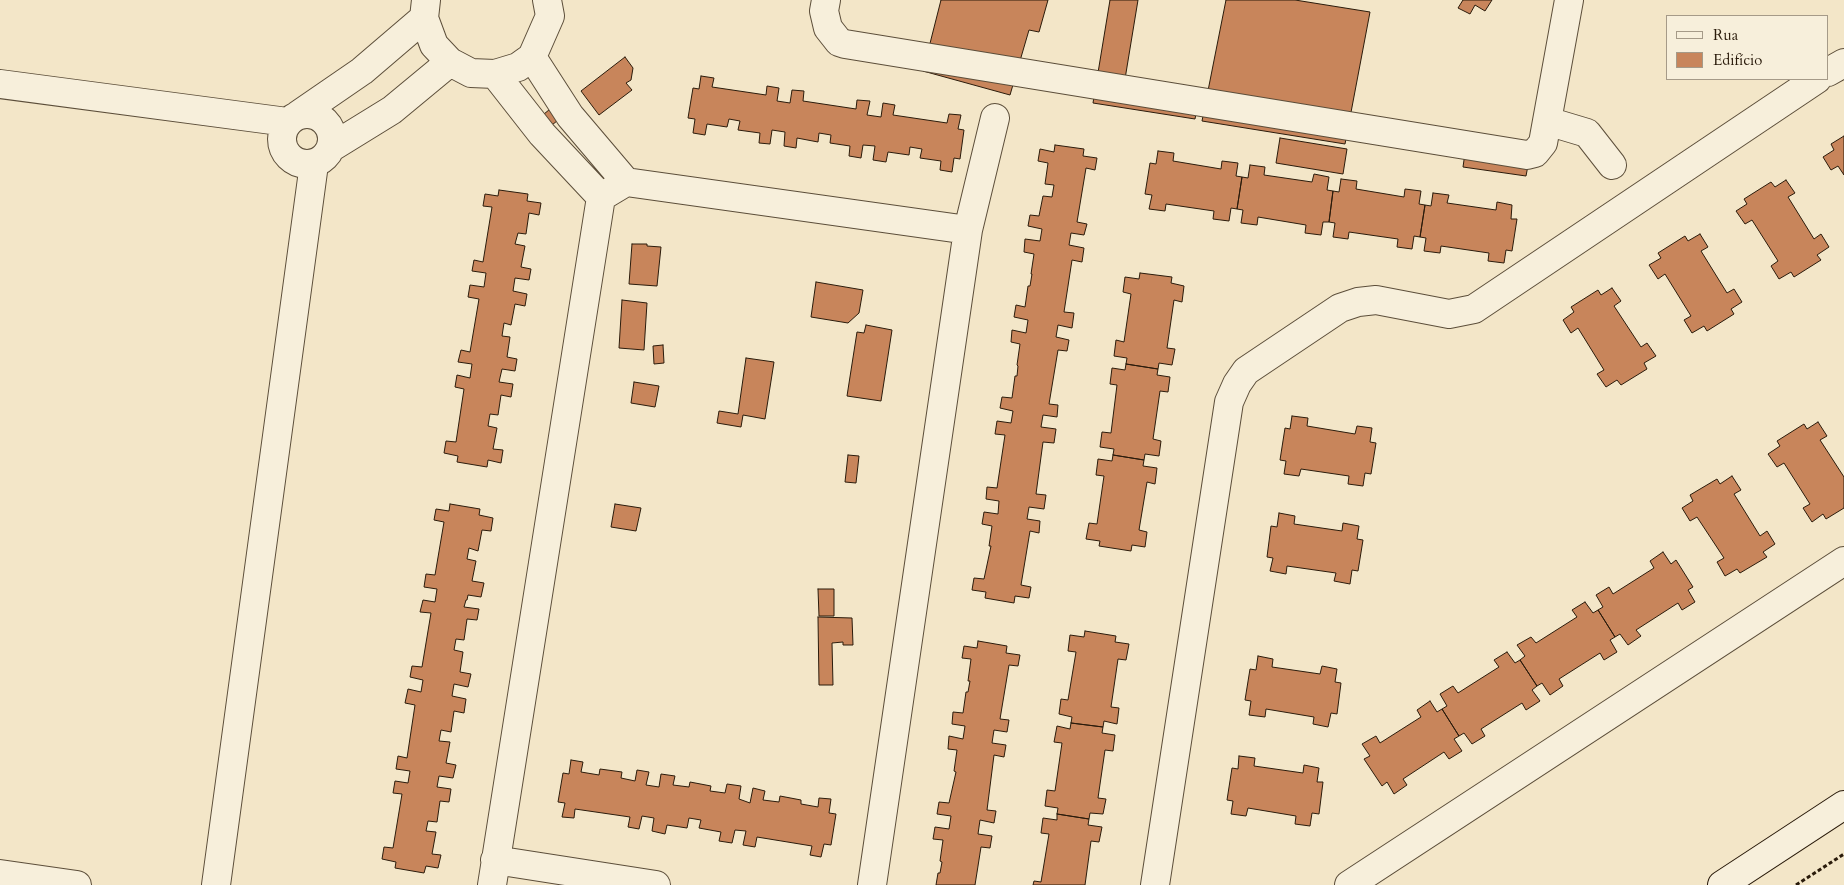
<!DOCTYPE html>
<meta charset="utf-8">
<style>
body{margin:0}
#map{position:relative;width:1844px;height:885px;overflow:hidden;background:#f3e6c8;font-family:Cardo,serif}
canvas{display:block}
.legend{position:absolute;left:1666px;top:15px;width:162px;height:65px;box-sizing:border-box;background:#f7efdb;border:1px solid #a59a88;margin:0;padding:6px 9px;list-style:none;font-size:15px;color:#2a1b0b}
.legend li{display:flex;align-items:center;gap:10px;height:25px}
.legend b{width:25px;border:1px solid #a59a88}
</style>
<div id="map">
<canvas width="1844" height="885"></canvas>
<ul class="legend">
<li><b style="height:6px;background:#f7efdb"></b>Rua</li>
<li><b style="height:14px;background:#c8855b"></b>Edifício</li>
</ul>
</div>
<script>
const ctx = document.querySelector('canvas').getContext('2d');
ctx.lineJoin = 'round';
function paint(path, color) {
  ctx.fillStyle = color;
  ctx.fill(path, 'evenodd');
}
function shape(rows) {
  const path = new Path2D();
  for (const r of rows) {
    if (r.length === 3) {
      path.moveTo(r[0] + r[2], r[1]);
      path.arc(r[0], r[1], r[2], 0, 2 * Math.PI);
      continue;
    }
    path.moveTo(r[0], r[1]);
    for (let i = 2; i < r.length; i += 2) path.lineTo(r[i], r[i + 1]);
  }
  return path;
}
function strokePath(path, color, width, dash) {
  ctx.strokeStyle = color;
  ctx.lineWidth = width;
  ctx.lineCap = dash ? 'butt' : 'round';
  ctx.setLineDash(dash || []);
  ctx.stroke(path);
}
const building = shape([
 [941,0,1048,0,1039,32,1029,30,1010,95,923,71,941,0],
 [1110,0,1138,0,1125,79,1200,92,1195,119,1093,103,1110,0],
 [1226,0,1295,0,1370,12,1345,144,1202,121,1226,0],
 [1463,0,1492,0,1485,11,1475,5,1470,14,1458,8,1463,0],
 [625,57,633,68,631,80,626,83,632,90,599,115,581,91,625,57],
 [701,76,714,78,712,87,766,95,767,86,779,88,777,101,790,103,792,90,804,91,803,101,856,109,857,100,870,101,867,115,881,117,883,103,895,105,893,115,947,123,949,114,961,115,958,129,964,130,960,159,954,158,952,172,940,170,941,161,920,158,922,149,910,147,909,155,888,152,886,162,873,160,875,146,863,145,861,158,849,156,850,146,830,143,831,135,819,133,818,142,797,138,796,148,784,146,785,132,772,130,770,144,759,143,760,133,738,130,740,121,729,119,727,127,707,124,705,135,693,133,695,119,688,118,693,88,699,89,701,76],
 [555,105,563,116,552,125,544,114,555,105],
 [1844,136,1844,175,1838,166,1831,170,1823,157,1834,150,1831,144,1844,136],
 [1280,138,1347,149,1343,174,1276,163,1280,138],
 [1467,139,1529,160,1526,176,1463,167,1467,139],
 [1055,145,1084,149,1083,156,1097,158,1095,170,1086,168,1077,222,1087,224,1084,235,1071,233,1069,245,1084,248,1082,262,1072,260,1064,312,1074,313,1072,328,1058,325,1056,337,1069,340,1067,351,1058,350,1049,404,1058,405,1057,417,1043,415,1041,427,1056,429,1054,443,1043,442,1036,494,1046,495,1044,509,1029,507,1027,519,1040,521,1039,533,1030,531,1021,585,1031,587,1029,598,1015,596,1014,603,985,598,986,592,972,590,974,578,984,579,991,546,989,546,992,526,982,524,984,512,998,514,999,501,986,499,987,487,997,488,1005,435,995,434,997,421,1011,423,1013,411,1000,408,1002,397,1012,398,1015,376,1017,376,1018,366,1017,365,1020,344,1011,342,1012,330,1026,333,1028,320,1014,317,1016,305,1025,307,1028,286,1030,286,1032,274,1031,274,1034,254,1024,252,1025,239,1040,241,1042,229,1028,226,1030,215,1039,216,1043,196,1052,197,1054,185,1045,184,1048,163,1038,161,1040,149,1054,152,1055,145],
 [1158,151,1174,153,1173,161,1221,169,1222,161,1238,163,1236,176,1242,177,1237,209,1231,208,1229,221,1213,219,1214,211,1166,204,1165,211,1149,209,1152,195,1145,194,1150,163,1156,164,1158,151],
 [1250,165,1265,167,1264,175,1312,182,1314,174,1329,177,1327,190,1333,191,1329,222,1323,222,1321,235,1305,233,1306,225,1258,217,1257,225,1241,223,1243,210,1237,209,1242,177,1248,178,1250,165],
 [1341,179,1357,181,1356,189,1404,197,1405,189,1421,191,1419,204,1425,205,1420,237,1414,236,1412,249,1397,247,1398,239,1349,232,1348,239,1333,237,1335,223,1329,222,1333,191,1339,192,1341,179],
 [1786,180,1795,193,1788,197,1814,239,1821,234,1829,247,1817,255,1821,260,1794,277,1791,272,1779,279,1771,266,1778,261,1752,220,1745,224,1736,211,1747,204,1744,199,1771,182,1775,187,1786,180],
 [499,190,528,194,527,201,541,203,539,215,529,213,526,234,518,233,515,244,525,246,521,267,531,269,529,280,515,278,513,291,527,294,525,306,515,304,511,325,504,323,502,336,510,337,507,357,517,359,515,371,502,369,499,382,513,384,511,397,501,395,498,415,490,414,488,426,497,428,493,449,503,450,501,463,488,460,487,467,457,462,458,456,444,453,446,441,456,442,464,389,455,387,457,375,470,378,472,364,458,362,461,350,470,352,479,299,468,297,470,285,484,287,486,273,472,271,474,260,483,262,492,207,483,206,485,194,498,196,499,190],
 [1433,193,1449,195,1447,203,1496,210,1497,202,1512,205,1511,219,1517,219,1512,251,1506,250,1504,263,1488,261,1489,253,1441,246,1440,253,1424,251,1426,238,1420,237,1425,205,1431,206,1433,193],
 [1700,234,1708,247,1701,251,1727,293,1734,289,1742,302,1731,309,1734,314,1707,331,1704,326,1692,333,1684,320,1691,316,1665,274,1658,279,1649,265,1661,258,1658,253,1685,236,1688,241,1700,234],
 [632,244,647,244,647,246,661,247,657,286,629,284,632,244],
 [1140,273,1172,277,1171,283,1184,286,1182,302,1174,300,1167,348,1175,349,1172,365,1159,363,1158,369,1126,364,1127,358,1114,356,1116,340,1124,342,1131,294,1123,292,1125,277,1139,279,1140,273],
 [816,282,863,290,859,313,848,323,811,317,816,282],
 [1612,288,1621,301,1614,306,1641,347,1647,343,1656,356,1644,363,1647,369,1621,385,1617,380,1606,387,1597,374,1604,370,1578,328,1571,333,1563,320,1574,312,1571,307,1598,290,1601,295,1612,288],
 [622,300,647,303,644,350,619,348,622,300],
 [866,325,892,330,881,401,847,396,857,332,864,333,866,325],
 [663,345,664,363,654,364,653,346,663,345],
 [746,358,774,362,765,419,743,415,741,427,717,423,719,411,738,414,746,358],
 [1126,364,1158,369,1157,375,1170,377,1168,392,1160,391,1153,439,1161,441,1159,456,1145,454,1144,460,1113,455,1114,449,1100,447,1102,432,1111,433,1117,385,1110,384,1112,368,1125,370,1126,364],
 [634,382,659,386,655,407,631,403,634,382],
 [1292,416,1308,418,1307,426,1355,434,1357,426,1372,428,1370,442,1376,443,1371,474,1365,473,1363,486,1348,484,1349,476,1301,469,1299,476,1284,474,1286,461,1280,460,1285,428,1290,429,1292,416],
 [1818,422,1827,436,1820,440,1844,477,1844,508,1826,519,1823,514,1812,522,1803,508,1810,504,1784,463,1777,467,1768,454,1780,446,1777,441,1804,424,1807,429,1818,422],
 [848,455,859,456,856,483,845,482,848,455],
 [1113,455,1144,460,1143,466,1157,468,1155,484,1147,482,1139,530,1147,532,1145,547,1132,545,1131,551,1099,546,1100,541,1086,539,1089,523,1097,524,1104,476,1096,475,1098,459,1112,461,1113,455],
 [1732,476,1741,490,1734,494,1760,536,1767,531,1775,544,1763,552,1767,557,1740,573,1737,569,1725,576,1717,562,1724,558,1697,517,1690,521,1682,508,1693,501,1690,495,1717,479,1720,484,1732,476],
 [450,504,480,509,479,515,493,518,491,531,482,530,478,551,469,548,467,559,476,561,472,581,484,583,481,597,468,595,467,600,466,600,464,607,479,609,477,620,467,619,464,640,456,639,454,650,463,652,460,672,471,674,468,687,454,684,452,696,466,699,464,713,454,711,451,732,441,730,439,741,450,742,446,763,456,765,453,778,439,776,437,787,451,789,449,802,440,801,437,822,428,821,426,831,436,832,432,854,441,855,438,868,426,866,424,873,395,868,396,862,382,859,384,847,393,848,402,794,393,793,395,781,408,783,410,771,396,769,398,756,407,758,415,705,405,703,408,689,421,692,423,680,410,677,412,666,422,667,431,613,420,612,423,600,435,602,437,589,424,587,426,574,435,575,444,522,434,520,436,509,449,511,450,504],
 [615,504,641,508,636,531,611,527,615,504],
 [1279,513,1295,516,1294,524,1342,531,1343,523,1359,526,1357,539,1363,540,1358,571,1352,570,1350,584,1334,581,1336,573,1287,566,1286,574,1270,571,1273,558,1267,557,1271,526,1277,527,1279,513],
 [1663,552,1671,564,1676,560,1693,587,1688,590,1695,602,1682,610,1678,603,1636,630,1641,636,1628,645,1620,634,1615,637,1598,610,1603,607,1596,595,1609,587,1613,594,1654,568,1650,561,1663,552],
 [818,589,834,589,834,616,819,616,818,589],
 [1585,602,1593,613,1598,610,1615,637,1610,640,1617,652,1604,660,1600,653,1559,679,1563,686,1550,695,1542,683,1537,686,1520,660,1525,656,1517,645,1531,637,1536,643,1577,617,1572,610,1585,602],
 [818,617,852,618,853,645,843,645,843,642,832,643,833,685,819,685,818,617],
 [1085,631,1116,636,1115,642,1129,644,1126,660,1118,659,1111,707,1119,708,1117,724,1104,721,1103,727,1071,723,1072,717,1059,714,1061,699,1068,700,1076,652,1068,651,1070,635,1084,637,1085,631],
 [978,641,1007,646,1006,653,1020,655,1018,666,1009,665,1000,719,1009,720,1007,732,994,730,992,743,1006,745,1004,757,994,755,987,810,996,811,994,823,980,820,978,834,992,836,990,848,981,847,975,885,936,885,938,873,940,873,942,862,940,861,943,840,933,839,935,827,949,829,951,816,937,814,939,802,949,803,956,772,954,771,957,750,948,749,949,736,963,739,965,726,952,724,953,712,963,713,966,692,968,692,970,681,968,681,971,659,962,658,964,646,977,648,978,641],
 [1507,652,1515,663,1520,660,1537,686,1532,690,1540,701,1526,710,1522,703,1481,729,1485,736,1472,744,1464,733,1459,736,1442,709,1447,706,1440,694,1453,686,1458,693,1499,667,1494,660,1507,652],
 [1258,656,1273,659,1272,667,1320,674,1322,666,1337,669,1335,682,1341,683,1337,714,1331,713,1328,727,1313,724,1314,717,1266,709,1265,717,1249,715,1251,701,1245,700,1250,669,1256,670,1258,656],
 [1430,701,1437,712,1442,709,1459,736,1454,739,1462,751,1449,759,1444,752,1403,779,1407,785,1394,794,1387,782,1382,786,1364,759,1370,756,1362,744,1376,736,1380,743,1421,717,1417,710,1430,701],
 [1071,723,1103,727,1102,733,1115,735,1113,751,1105,750,1098,798,1106,799,1103,814,1090,813,1089,819,1057,814,1058,808,1045,806,1047,790,1055,791,1062,743,1054,742,1057,726,1070,729,1071,723],
 [1239,756,1255,758,1254,766,1303,773,1304,765,1319,768,1317,782,1323,782,1319,814,1312,813,1310,826,1295,824,1296,816,1248,808,1246,816,1231,814,1233,801,1227,800,1232,768,1238,769,1239,756],
 [571,760,583,762,581,772,599,775,600,769,622,772,621,778,635,781,637,770,649,772,646,785,659,787,661,774,675,776,673,785,689,787,690,782,711,786,710,791,725,793,727,784,741,786,739,799,750,803,753,788,765,791,763,800,779,802,780,796,801,800,801,804,818,807,819,798,831,799,829,813,836,814,831,845,824,844,821,857,810,855,812,846,757,837,755,847,743,845,746,831,735,830,732,843,719,841,721,832,699,828,701,820,689,818,687,828,667,825,665,834,652,831,654,818,642,816,639,829,628,827,630,817,575,809,574,818,562,817,565,803,558,802,563,773,569,774,571,760],
 [1057,814,1089,819,1088,825,1102,827,1099,842,1091,841,1085,885,1033,885,1034,881,1041,882,1049,834,1041,833,1043,818,1057,820,1057,814]
]);
const path = shape([
 [1796,885,1844,854]
]);
const street = shape([
 [426,0,424,18,434,45,450,62,471,73,495,74,518,67,532,57,550,16,547,0],
 [826,0,824,11,828,28,839,42,845,44,1527,155,1535,153,1543,143,1569,0],
 [532,57,570,116,626,182],
 [1828,72,1844,63],
 [495,74,542,134,601,197],
 [0,84,287,122],
 [307,139,25],
 [298,115,362,71,424,18],
 [1547,121,1587,133,1612,165],
 [332,147,392,110,450,62],
 [601,197,626,182,968,230],
 [495,860,656,885],
 [0,874,77,885],
 [216,885,314,164],
 [492,885,601,197],
 [872,885,968,230,995,118],
 [1155,885,1229,402,1237,384,1246,371,1340,308,1358,302,1376,300,1449,314,1474,309,1817,79],
 [1349,885,1844,561]
]);
const secondary = shape([
 [1722,885,1844,805]
]);
paint(building, '#c8855b');
strokePath(building, '#2a1b0b', 1);
strokePath(street, '#5c4e3a', 30);
strokePath(secondary, '#2a1b0b', 30);
strokePath(path, '#2a1b0b', 3, [4, 2.5]);
strokePath(street, '#f7efdb', 28);
strokePath(secondary, '#f7efdb', 28);
</script>
